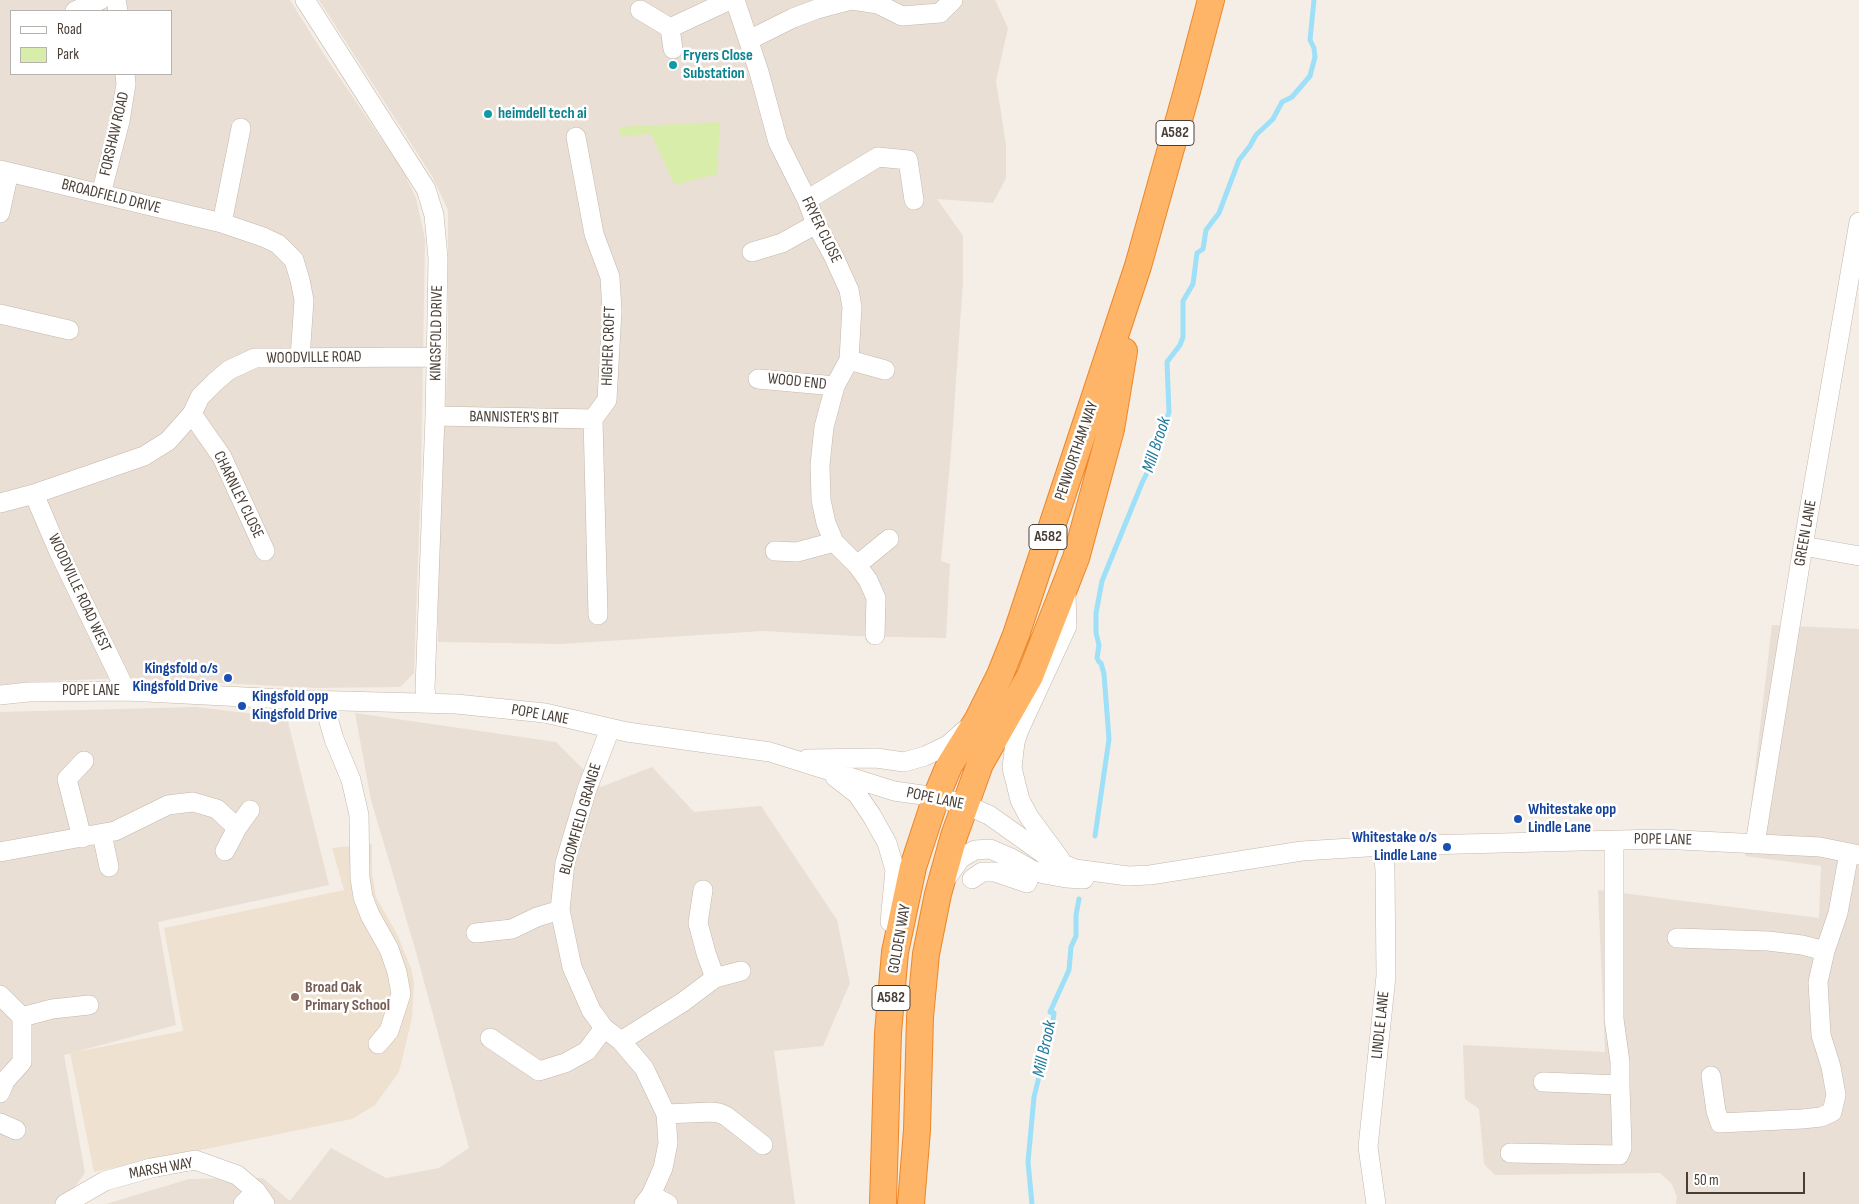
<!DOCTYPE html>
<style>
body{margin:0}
#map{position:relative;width:1859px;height:1204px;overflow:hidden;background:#f5eee6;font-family:"Sofia Sans Condensed",sans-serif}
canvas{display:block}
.legend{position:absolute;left:10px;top:10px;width:162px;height:65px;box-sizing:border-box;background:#fff;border:1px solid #b6b2ae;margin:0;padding:6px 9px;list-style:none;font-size:15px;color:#483e35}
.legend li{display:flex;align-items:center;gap:10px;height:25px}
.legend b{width:25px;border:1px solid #b6b2ae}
.scale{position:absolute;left:1686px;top:1172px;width:119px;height:22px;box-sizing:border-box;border:2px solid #483e35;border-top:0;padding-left:6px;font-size:15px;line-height:18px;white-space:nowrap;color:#483e35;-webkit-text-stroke:4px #fff;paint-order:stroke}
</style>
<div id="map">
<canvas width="1859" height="1204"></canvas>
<ul class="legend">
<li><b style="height:6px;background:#fff"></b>Road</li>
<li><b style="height:14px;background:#d9edab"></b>Park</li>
</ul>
<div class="scale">50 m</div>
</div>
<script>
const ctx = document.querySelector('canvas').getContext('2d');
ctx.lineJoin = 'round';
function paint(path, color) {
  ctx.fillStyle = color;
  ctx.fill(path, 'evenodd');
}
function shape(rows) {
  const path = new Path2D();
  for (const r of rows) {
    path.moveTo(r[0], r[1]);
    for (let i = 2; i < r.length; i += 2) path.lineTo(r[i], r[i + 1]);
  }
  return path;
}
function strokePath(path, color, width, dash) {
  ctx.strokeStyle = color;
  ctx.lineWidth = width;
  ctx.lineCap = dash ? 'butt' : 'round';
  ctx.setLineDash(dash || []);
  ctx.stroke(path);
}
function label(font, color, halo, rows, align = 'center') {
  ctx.font = font + ' "Sofia Sans Condensed",sans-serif';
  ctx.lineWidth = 5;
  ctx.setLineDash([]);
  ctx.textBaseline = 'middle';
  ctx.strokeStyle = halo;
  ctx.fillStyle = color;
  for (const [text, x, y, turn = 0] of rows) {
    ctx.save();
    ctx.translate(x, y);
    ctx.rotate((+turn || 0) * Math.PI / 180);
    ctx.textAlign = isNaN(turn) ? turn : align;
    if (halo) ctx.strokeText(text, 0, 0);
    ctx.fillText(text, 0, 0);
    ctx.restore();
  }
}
const residential = shape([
 [0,0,290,0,323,53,403,171,416,198,425,239,421,477,414,673,400,687,316,688,126,678,27,682,0,685],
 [11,11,171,11,171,74,11,74],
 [319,0,995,0,1008,28,996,81,1006,144,1006,178,993,203,937,199,963,236,963,282,951,452,941,561,950,564,946,638,853,636,763,631,561,644,438,642,438,590,444,432,448,355,448,210,432,176],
 [1772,625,1859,629,1859,1204,1676,1204,1677,1197,1672,1184,1660,1173,1495,1175,1484,1164,1479,1109,1465,1099,1463,1045,1605,1052,1598,890,1819,918,1821,866,1745,856],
 [196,707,287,718,329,885,158,922,176,1025,64,1055,85,1173,62,1204,0,1204,0,712],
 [355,713,556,742,601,787,652,767,694,812,761,806,837,920,850,983,823,1046,774,1051,795,1204,106,1204,189,1179,263,1178,290,1201,331,1148,386,1178,439,1168,469,1148,416,952,371,800]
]);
const education = shape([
 [372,844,372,874,376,897,397,934,411,968,414,983,412,1018,399,1072,375,1105,352,1119,94,1172,70,1053,183,1031,164,928,344,890,332,848]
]);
const green = shape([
 [720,122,717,174,675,185,651,134,620,136,619,127]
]);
const stream = shape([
 [1095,836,1109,739,1104,674,1101,663,1099,662,1097,658,1099,645,1096,633,1096,613,1102,581,1142,483,1154,459,1169,412,1167,362,1180,345,1183,337,1183,301,1193,284,1197,253,1203,249,1206,230,1219,213,1239,160,1250,146,1256,135,1273,119,1282,102,1292,97,1310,76,1315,57,1314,48,1310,40,1314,0],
 [1032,1204,1028,1162,1034,1097,1053,1020,1054,1013,1050,1012,1069,970,1071,947,1076,936,1076,915,1079,899]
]);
const minor = shape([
 [116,0,118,11],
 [305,0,426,189,434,215,438,258,437,317,435,416,425,689,427,702],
 [735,0,759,72,778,142,807,200,816,224,833,255,849,290,852,307,849,360,835,386,824,427,820,465,821,500,826,523,834,542,797,552,775,551],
 [852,0,878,4,902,16,940,13,953,0],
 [640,10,670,28,730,0],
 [75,11,100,0],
 [670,28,673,49],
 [749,40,793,18,817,9,851,0],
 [576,137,594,234,610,277,612,311,607,400,593,419,598,615],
 [0,170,222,223,263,237,278,244,294,260,300,280,304,300,300,358],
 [101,194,120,121,126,84,125,74],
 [807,200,878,157,908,160,914,200],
 [0,213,9,172],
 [222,223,241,128],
 [752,252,782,243,816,224],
 [0,314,69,330],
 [849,360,885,370],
 [758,379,835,386],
 [192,414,222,457,265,551],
 [435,416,593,419],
 [34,494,58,550,126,691],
 [0,503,34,494,144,456,168,441,192,414,200,397,215,382,229,370,255,358,436,357],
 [834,542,857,565,868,580,876,598,875,635],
 [1803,546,1859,556],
 [857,565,889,539],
 [0,695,28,692,126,691,304,700,456,704,545,713,627,732,770,752,894,791,936,797,966,805,989,815,1051,859,1075,869,1128,876,1150,875,1302,851,1383,846,1660,839,1820,847,1859,855],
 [329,701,328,718,334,739,351,780,359,815,360,878,363,897,370,915,389,949,397,972,401,994,389,1031,378,1044],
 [610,729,587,789,565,863,560,910,572,967,591,1010,604,1028,621,1041,644,1068,666,1114,668,1143,663,1168,651,1195,644,1204],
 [807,759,876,758,904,762,925,756,948,745,965,730],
 [835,777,857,794,872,816,887,843,895,870,890,922],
 [102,834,109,867],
 [82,838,67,779,84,761],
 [1755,844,1803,546,1859,222],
 [225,851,237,828],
 [0,852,115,831,168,805,193,802,217,809,237,828,250,810],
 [1060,859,1029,817,1020,800,1012,768,1015,742,1019,730,1067,626,1066,594],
 [947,877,961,858,975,850,990,849,1011,858,1032,870,1044,874,1066,878,1084,879],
 [972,879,982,872,995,872,1027,883,1032,870],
 [476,933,512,929,537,917,560,910],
 [1677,938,1768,941,1802,945,1825,951],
 [715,978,741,971],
 [0,995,22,1017,22,1062,5,1081,0,1093],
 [22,1017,52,1009,89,1005],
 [490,1038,539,1071,565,1063,587,1051,604,1028],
 [621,1041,683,1002,715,978,706,953,698,923,703,890],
 [1711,1076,1716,1111,1720,1123,1802,1119,1821,1117,1832,1112,1836,1095,1831,1067,1821,1035,1818,982,1825,951,1838,913,1849,853],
 [1543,1082,1620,1085,1620,1062,1614,1019,1614,840],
 [666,1114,711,1112,719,1113,726,1116,763,1145],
 [0,1123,16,1130],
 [1510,1153,1619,1155,1622,1148,1620,1085],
 [651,1195,668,1204],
 [65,1204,105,1181,151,1168,195,1160,237,1175,256,1191,265,1204],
 [243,1204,256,1191],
 [1376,1204,1368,1147,1386,976,1385,871,1383,846]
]);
const highway = shape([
 [883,1204,888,1033,895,952,913,867,936,797,949,766,978,719,1000,675,1016,635,1138,266,1187,91,1211,0],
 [911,1204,917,1130,920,1017,926,954,938,894,954,836,980,764,1030,676,1076,558,1111,429,1124,351]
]);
const markers = [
 [673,65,5,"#0f9aa8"],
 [488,114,5,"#0f9aa8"],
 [228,678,5,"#1a4fb4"],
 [242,706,5,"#1a4fb4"],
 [1518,819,5,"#1a4fb4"],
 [1447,847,5,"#1a4fb4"],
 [295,997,5,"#8d6e63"]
];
const shields = [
 [1175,133,38],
 [1048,537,38],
 [891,998,38]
];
const shieldNames = [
 ["A582",1175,133],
 ["A582",1048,537],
 ["A582",891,998]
];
const cultureNames = [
 ["Fryers Close",683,56],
 ["Substation",683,74],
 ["heimdell tech ai",498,114]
];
const streetNames = [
 ["FORSHAW ROAD",115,134,-77],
 ["BROADFIELD DRIVE",111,197,14],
 ["FRYER CLOSE",821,230,64],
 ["KINGSFOLD DRIVE",437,333,-89],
 ["HIGHER CROFT",609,346,-88],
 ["WOODVILLE ROAD",314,358,-1],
 ["WOOD END",797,382,6],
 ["BANNISTER'S BIT",514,418,1],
 ["PENWORTHAM WAY",1077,451,-71],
 ["CHARNLEY CLOSE",238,495,64],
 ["GREEN LANE",1806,533,-80],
 ["WOODVILLE ROAD WEST",79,593,65],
 ["POPE LANE",91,691],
 ["POPE LANE",540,715,10],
 ["POPE LANE",935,799,12],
 ["BLOOMFIELD GRANGE",581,819,-74],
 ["POPE LANE",1663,840,1],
 ["GOLDEN WAY",900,939,-80],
 ["LINDLE LANE",1381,1025,-84],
 ["MARSH WAY",161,1169,-10]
];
const transitNames = [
 ["Kingsfold o/s",218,669],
 ["Kingsfold Drive",218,687],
 ["Kingsfold opp",252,697,"left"],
 ["Kingsfold Drive",252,715,"left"],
 ["Whitestake opp",1528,810,"left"],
 ["Lindle Lane",1528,828,"left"],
 ["Whitestake o/s",1437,838],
 ["Lindle Lane",1437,856]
];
const educationNames = [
 ["Broad Oak",305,988],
 ["Primary School",305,1006]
];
const waterNames = [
 ["Mill Brook",1157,445,-72],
 ["Mill Brook",1045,1049,-78]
];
paint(residential, '#e9dfd4');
paint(education, '#efe1cf');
paint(green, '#d9edab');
strokePath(stream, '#9de0f7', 5);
strokePath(minor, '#c4b7ab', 20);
strokePath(highway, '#ec8629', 28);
strokePath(minor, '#fff', 19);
strokePath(highway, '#ffb567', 26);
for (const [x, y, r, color] of markers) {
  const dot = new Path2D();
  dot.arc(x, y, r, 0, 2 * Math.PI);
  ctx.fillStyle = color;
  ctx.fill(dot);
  strokePath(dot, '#fff', 2);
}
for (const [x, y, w] of shields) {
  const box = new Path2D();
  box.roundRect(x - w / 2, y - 12.5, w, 25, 4);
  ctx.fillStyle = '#fff';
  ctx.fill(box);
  strokePath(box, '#483e35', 1);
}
label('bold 15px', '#483e35', null, shieldNames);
label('bold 16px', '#0d838f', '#fff', cultureNames, 'left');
label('16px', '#483e35', '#fff', streetNames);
label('bold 16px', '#164399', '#fff', transitNames, 'right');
label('bold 16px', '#785e54', '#fff', educationNames, 'left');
label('italic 18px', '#1f7b9c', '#fff', waterNames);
</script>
